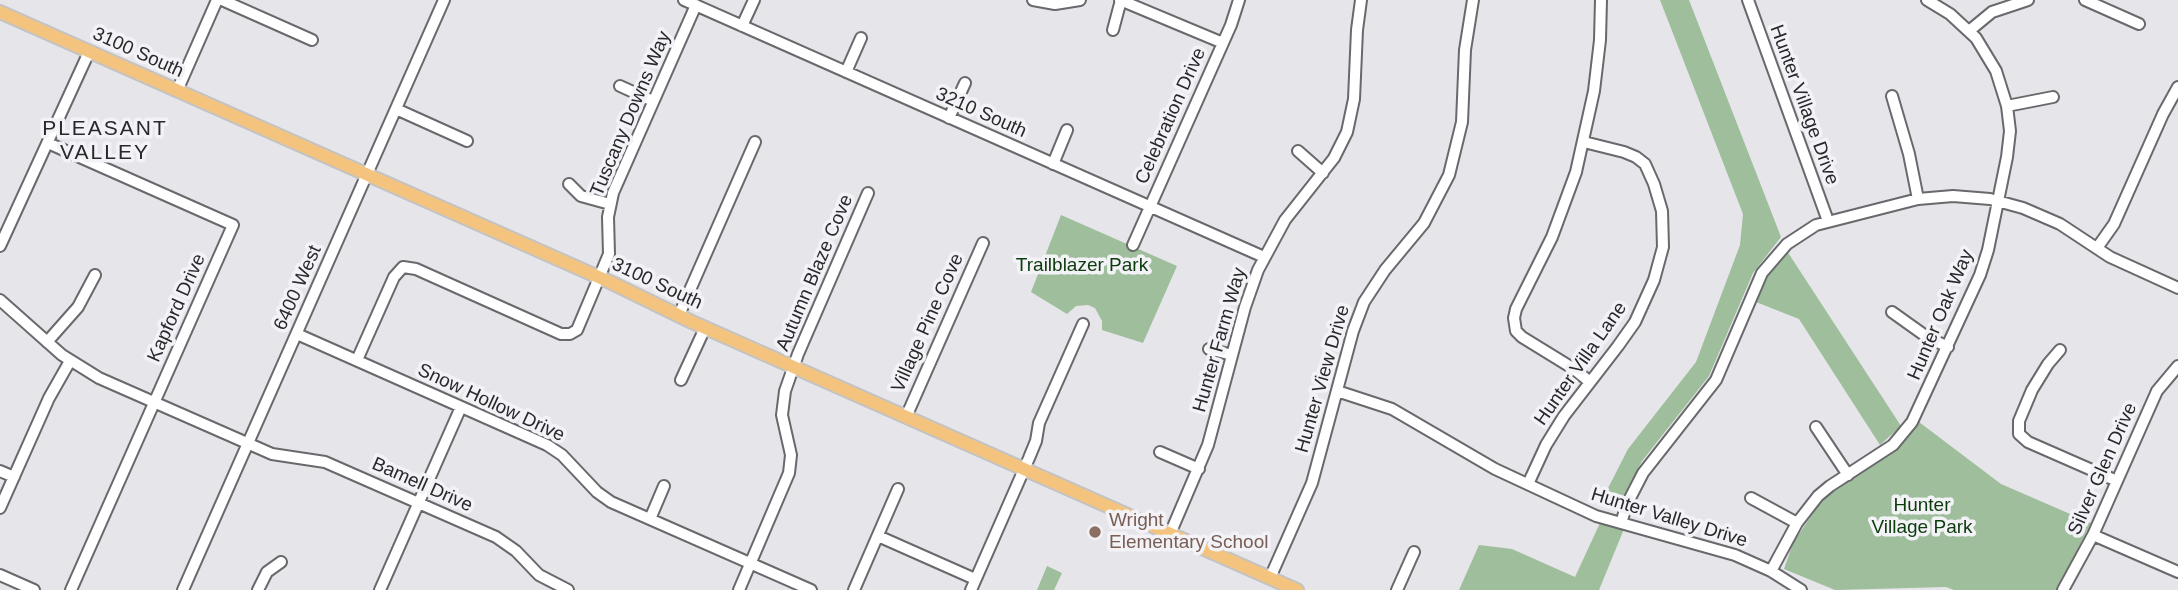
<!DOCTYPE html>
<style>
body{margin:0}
canvas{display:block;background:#e5e5ea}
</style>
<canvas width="2178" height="590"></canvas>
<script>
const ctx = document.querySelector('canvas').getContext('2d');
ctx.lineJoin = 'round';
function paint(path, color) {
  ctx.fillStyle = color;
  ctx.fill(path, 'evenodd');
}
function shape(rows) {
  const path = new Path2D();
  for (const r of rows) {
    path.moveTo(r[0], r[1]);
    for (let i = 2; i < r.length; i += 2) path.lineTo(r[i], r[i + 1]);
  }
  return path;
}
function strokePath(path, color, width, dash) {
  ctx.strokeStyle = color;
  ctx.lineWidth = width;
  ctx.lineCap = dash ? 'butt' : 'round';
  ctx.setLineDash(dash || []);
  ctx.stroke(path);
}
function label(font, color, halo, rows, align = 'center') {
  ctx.font = font + ' Helvetica,sans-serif';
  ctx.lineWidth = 7;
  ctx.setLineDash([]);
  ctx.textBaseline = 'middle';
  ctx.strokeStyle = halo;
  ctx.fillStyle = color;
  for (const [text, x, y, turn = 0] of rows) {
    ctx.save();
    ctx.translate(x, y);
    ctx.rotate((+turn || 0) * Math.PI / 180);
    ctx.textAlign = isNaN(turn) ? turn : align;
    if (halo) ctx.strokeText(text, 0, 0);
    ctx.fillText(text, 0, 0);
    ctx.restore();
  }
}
const green = shape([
 [1660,0,1689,0,1781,237,1753,273,1709,376,1642,461,1617,507,1601,502,1628,449,1696,362,1740,245,1743,214],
 [1061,215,1177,266,1143,343,1102,330,1102,321,1095,308,1088,305,1076,306,1067,314,1031,292],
 [1787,251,1901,426,1880,445,1799,319,1756,302,1769,274],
 [1919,422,2001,484,2091,523,2057,590,1954,590,1946,587,1835,590,1784,569,1793,543,1822,500,1891,452],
 [1600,523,1624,529,1599,590,1459,590,1479,545,1512,549,1575,577],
 [1047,566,1062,573,1054,590,1037,590]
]);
const minor = shape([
 [222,0,312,40],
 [684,0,1264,257],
 [1033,0,1055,4,1080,0],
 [1120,0,1223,43],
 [1748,0,1828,221],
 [2085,0,2139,24],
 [742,26,754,0],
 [1113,30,1121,0],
 [1969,31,1992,12,2028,0],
 [846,72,861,38],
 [620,86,653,101],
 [177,91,217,0],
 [1892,96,1909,154,1918,199],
 [2007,106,2053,97],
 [396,109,467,141],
 [949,118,965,83],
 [48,143,233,225,71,590],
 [1298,151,1323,173],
 [1053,164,1067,130],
 [569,184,581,196,610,204],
 [1133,245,1231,25,1239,0],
 [0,246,89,52],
 [2097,248,2114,224,2163,114,2178,87],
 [0,300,62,355,99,378,272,454,325,462,496,537,516,551,539,575,568,590],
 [1892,312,1927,337,1948,347],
 [679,315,755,142],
 [297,334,547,445,562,455,597,492,611,502,811,590],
 [47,342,78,307,95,275],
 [1209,349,1232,355],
 [2060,350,2048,364,2032,390,2019,421,2019,434,2028,442,2117,481],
 [357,360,394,277,403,267,416,269,561,334,570,334,577,330,609,254,608,217,613,193,696,5],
 [681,380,705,328],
 [1590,382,1574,369,1522,337,1516,331,1514,318,1516,309,1552,237,1576,172,1594,91,1600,40,1601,0],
 [1337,391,1392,409,1495,469,1596,516,1735,555,1771,571,1801,590],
 [906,417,983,243],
 [1816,427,1848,475],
 [1160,452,1199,469],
 [0,471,14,477],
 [1528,484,1546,445,1564,416,1618,346,1635,322,1654,280,1663,247,1662,211,1654,184,1645,164,1636,157,1624,152,1584,142],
 [1751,498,1797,523],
 [0,508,49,398,70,361],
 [650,519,664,486],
 [1621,523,1627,504,1643,473,1716,380,1762,273,1787,244,1816,225,1918,199,1953,196,1990,199,2023,208,2060,224,2110,257,2178,288],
 [1170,534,1208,445,1245,307,1258,270,1285,220,1334,158,1347,132,1354,99,1357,30,1361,0],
 [2093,535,2178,572],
 [878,536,975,579],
 [1771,571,1797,523,1818,496,1830,486,1893,445,1912,422,1980,275,1988,250,2007,157,2010,131,2007,106,1996,71,1976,38,1950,14,1927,0],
 [0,575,34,590],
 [1270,578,1312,483,1353,331,1364,302,1385,270,1424,223,1449,175,1462,122,1465,50,1473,0],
 [183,590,444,0],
 [258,590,267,572,281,562],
 [380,590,461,407],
 [739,590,789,473,791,455,782,415,785,391,798,354,868,193],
 [854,590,898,489],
 [971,590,1029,458,1036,441,1039,423,1083,324],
 [1397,590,1414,552],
 [2063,590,2093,535,2157,391,2178,366]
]);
const major = shape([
 [0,12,612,283,692,322,1297,590]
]);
const markers = [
 [1095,532,7,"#8d6e63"]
];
const streetNames = [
 ["3100 South",138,53,24],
 ["Hunter Village Drive",1804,105,70],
 ["3210 South",981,113,24],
 ["Tuscany Downs Way",631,114,-67],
 ["Celebration Drive",1171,116,-66],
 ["Autumn Blaze Cove",815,273,-67],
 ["3100 South",657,284,25],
 ["6400 West",298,288,-66],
 ["Kapford Drive",177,308,-66],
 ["Hunter Oak Way",1941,315,-67],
 ["Village Pine Cove",928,323,-66],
 ["Hunter Farm Way",1220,340,-74],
 ["Hunter Villa Lane",1581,364,-55],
 ["Hunter View Drive",1323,379,-74],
 ["Snow Hollow Drive",491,403,25],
 ["Silver Glen Drive",2103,469,-66],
 ["Bamell Drive",422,485,24],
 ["Hunter Valley Drive",1669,518,17]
];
const parkNames = [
 ["Trailblazer Park",1082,266],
 ["Hunter",1922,506],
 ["Village Park",1922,528]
];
const educationNames = [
 ["Wright",1109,521],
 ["Elementary School",1109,543]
];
const neighbourhoodNames = [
 ["PLEASANT",105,129],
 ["VALLEY",105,153]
];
paint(green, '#9fbe9c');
strokePath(minor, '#69696d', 14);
strokePath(major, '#c3c3c4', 16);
strokePath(minor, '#fff', 10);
strokePath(major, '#f4c47f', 12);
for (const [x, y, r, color] of markers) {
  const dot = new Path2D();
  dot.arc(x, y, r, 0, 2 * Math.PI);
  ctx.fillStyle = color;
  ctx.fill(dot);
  strokePath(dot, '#f3f2f7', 2.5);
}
label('19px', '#29292b', '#f3f2f7', streetNames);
label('19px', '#0c3b0c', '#f3f2f7', parkNames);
label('19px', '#785e54', '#f3f2f7', educationNames, 'left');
ctx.letterSpacing = '2px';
label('21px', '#29292b', '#f3f2f7', neighbourhoodNames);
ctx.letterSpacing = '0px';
</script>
